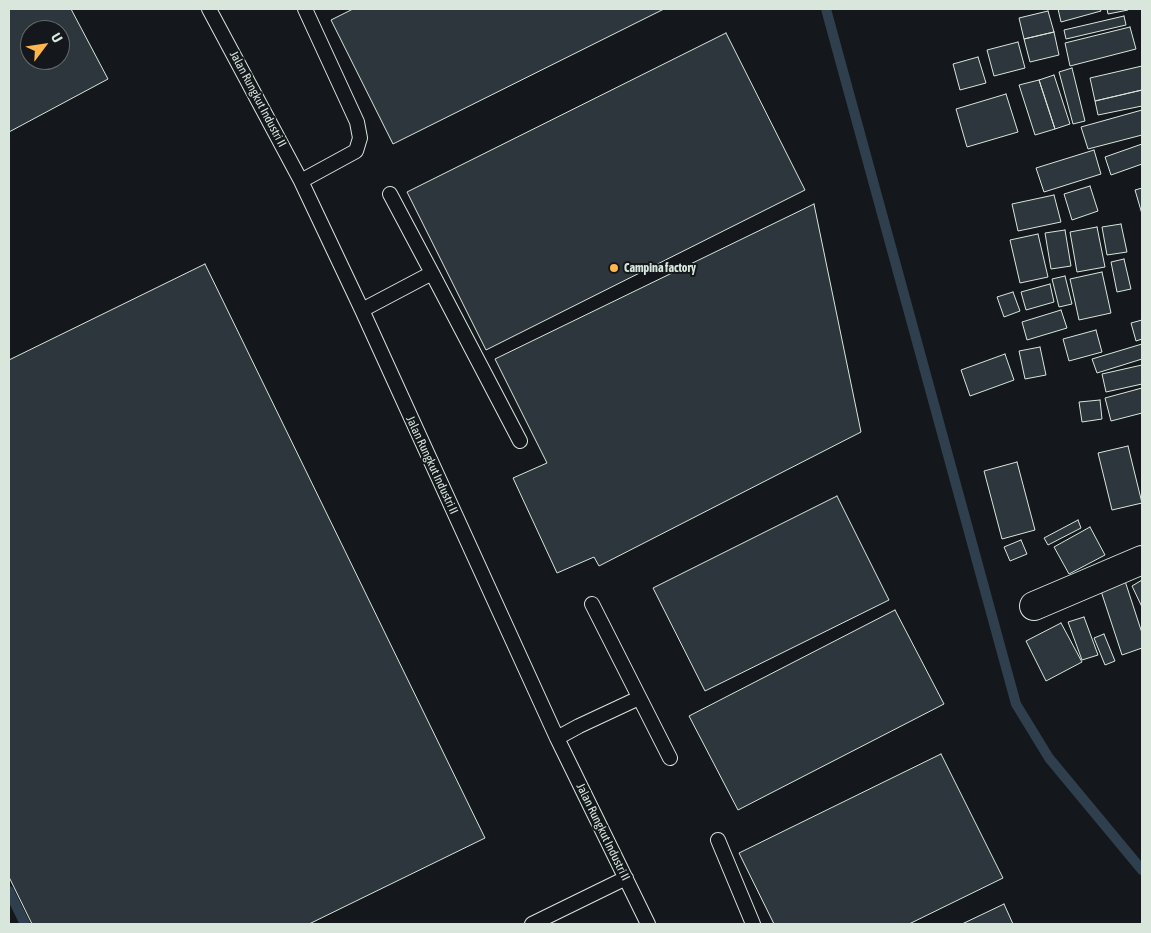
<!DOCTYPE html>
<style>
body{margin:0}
#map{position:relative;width:1151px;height:933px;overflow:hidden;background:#14181c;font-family:"Asap Condensed",sans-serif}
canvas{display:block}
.frame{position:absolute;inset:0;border:10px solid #d8e6dc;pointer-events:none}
.north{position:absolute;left:20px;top:20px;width:50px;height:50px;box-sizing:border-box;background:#14181c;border:1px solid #626a69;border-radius:50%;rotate:59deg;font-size:14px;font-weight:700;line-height:20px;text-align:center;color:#d8e6dc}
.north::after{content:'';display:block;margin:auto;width:18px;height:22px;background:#ffb74d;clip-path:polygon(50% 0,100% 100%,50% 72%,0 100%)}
</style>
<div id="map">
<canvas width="1151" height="933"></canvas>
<div class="frame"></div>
<div class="north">U</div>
</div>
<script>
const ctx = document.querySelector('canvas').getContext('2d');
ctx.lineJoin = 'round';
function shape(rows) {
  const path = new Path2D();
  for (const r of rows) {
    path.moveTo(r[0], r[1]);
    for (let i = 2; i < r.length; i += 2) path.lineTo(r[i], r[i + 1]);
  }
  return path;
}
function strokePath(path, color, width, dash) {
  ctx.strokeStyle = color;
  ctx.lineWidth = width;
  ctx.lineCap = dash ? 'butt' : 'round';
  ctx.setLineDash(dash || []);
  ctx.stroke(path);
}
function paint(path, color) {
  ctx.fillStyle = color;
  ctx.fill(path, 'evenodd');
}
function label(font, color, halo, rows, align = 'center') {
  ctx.font = font + ' "Asap Condensed",sans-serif';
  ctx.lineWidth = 4;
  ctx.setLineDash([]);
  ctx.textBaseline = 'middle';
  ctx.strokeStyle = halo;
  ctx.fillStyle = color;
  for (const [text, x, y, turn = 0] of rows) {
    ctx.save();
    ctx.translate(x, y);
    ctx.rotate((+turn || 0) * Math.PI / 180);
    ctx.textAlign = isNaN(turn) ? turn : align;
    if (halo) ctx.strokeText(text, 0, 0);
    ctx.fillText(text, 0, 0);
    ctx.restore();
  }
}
const stream = shape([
 [826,9,1016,704,1049,758,1142,870],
 [9,891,25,924]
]);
const building = shape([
 [9,9,71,9,108,79,9,132,9,9],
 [30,30,60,30,60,60,30,60,30,30],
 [353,9,664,9,393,144,331,20,353,9],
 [1058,9,1100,9,1101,11,1061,22,1058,9],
 [1107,9,1128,9,1128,10,1108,14,1107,9],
 [1048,11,1054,32,1024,39,1019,18,1048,11],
 [1124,16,1126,25,1066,39,1064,30,1124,16],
 [1130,27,1136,49,1070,66,1065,43,1130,27],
 [1054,32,1059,55,1030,62,1024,39,1054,32],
 [726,33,805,190,486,350,407,192,726,33],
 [1018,42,1025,68,994,76,987,50,1018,42],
 [978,57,986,83,960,90,953,64,978,57],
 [1142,66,1142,90,1095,101,1090,78,1142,66],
 [1072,68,1085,121,1073,124,1059,72,1072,68],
 [1054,75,1070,124,1055,129,1039,80,1054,75],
 [1039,80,1055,129,1035,135,1019,85,1039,80],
 [1142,90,1142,106,1098,115,1095,101,1142,90],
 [1006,94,1018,132,967,147,956,109,1006,94],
 [1142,110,1142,135,1088,149,1081,127,1142,110],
 [1142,144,1142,164,1111,175,1105,157,1142,144],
 [1094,150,1101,174,1044,192,1036,168,1094,150],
 [1090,186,1098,211,1072,220,1064,194,1090,186],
 [1142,188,1142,214,1135,190,1142,188],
 [1054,195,1061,222,1018,231,1012,204,1054,195],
 [814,204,861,432,599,566,594,557,557,573,513,478,547,463,495,359,814,204],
 [1121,224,1127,252,1107,255,1102,227,1121,224],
 [1097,227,1105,267,1077,272,1070,232,1097,227],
 [1065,230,1071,266,1051,269,1045,233,1065,230],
 [1038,234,1048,277,1020,283,1010,240,1038,234],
 [1124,259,1131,289,1117,292,1111,262,1124,259],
 [205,264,485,838,309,924,32,924,9,877,9,360,205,264],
 [1102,272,1111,313,1079,320,1070,279,1102,272],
 [1065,276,1072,304,1059,307,1052,279,1065,276],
 [1050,284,1054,302,1026,310,1021,292,1050,284],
 [1013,292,1020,311,1004,317,997,297,1013,292],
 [1061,310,1067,328,1027,340,1022,322,1061,310],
 [1142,320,1142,339,1136,341,1131,323,1142,320],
 [1096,330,1102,352,1069,361,1063,339,1096,330],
 [1142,344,1142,359,1097,373,1092,359,1142,344],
 [1040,347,1046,375,1025,379,1019,351,1040,347],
 [1005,354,1014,380,970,396,961,370,1005,354],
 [1142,365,1142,384,1106,392,1102,374,1142,365],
 [1142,388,1142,413,1111,421,1105,398,1142,388],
 [1100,400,1102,419,1082,422,1079,402,1100,400],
 [1128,446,1142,503,1112,510,1098,453,1128,446],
 [1017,462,1035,530,1002,539,984,471,1017,462],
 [837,496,889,600,705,691,653,588,837,496],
 [1078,520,1081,528,1048,545,1044,538,1078,520],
 [1090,527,1105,555,1069,574,1054,547,1090,527],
 [1021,540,1027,554,1010,561,1004,547,1021,540],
 [1142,580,1142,607,1132,586,1142,580],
 [1125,581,1142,633,1142,648,1122,655,1100,588,1125,581],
 [895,610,944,704,738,810,689,716,895,610],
 [1084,617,1098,655,1082,660,1068,622,1084,617],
 [1061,623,1082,662,1046,681,1026,641,1061,623],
 [1104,634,1115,661,1105,665,1094,638,1104,634],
 [941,754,1003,878,909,924,774,924,739,853,941,754],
 [1004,904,1013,924,962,924,1004,904]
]);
const lane = shape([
 [209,9,301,181,362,310,557,738,648,924],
 [301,181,356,151,360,138,357,122,305,9],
 [390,194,432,273],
 [362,310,432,273,520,441],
 [592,604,670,758],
 [557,738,579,726,639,698],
 [718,840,753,924],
 [532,924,626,878]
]);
const street = shape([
 [1034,606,1142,560]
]);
const markers = [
 [614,268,5,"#ffb74d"]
];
const streetNames = [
 ["Jalan Rungkut Industri II",258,99,62],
 ["Jalan Rungkut Industri II",432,465,65],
 ["Jalan Rungkut Industri II",603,832,64]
];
const poiNames = [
 ["Campina factory",624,268]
];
strokePath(stream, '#2f3f4d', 10);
paint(building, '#2c363c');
strokePath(building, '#d8e6dc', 1);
strokePath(lane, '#d8e6dc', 16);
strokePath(street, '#d8e6dc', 30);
strokePath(lane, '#14181c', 14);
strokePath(street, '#14181c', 28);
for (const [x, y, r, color] of markers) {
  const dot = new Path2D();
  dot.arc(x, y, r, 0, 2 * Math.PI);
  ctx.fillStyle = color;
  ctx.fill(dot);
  strokePath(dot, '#14181c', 2);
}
label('12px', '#d8e6dc', '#14181c', streetNames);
label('bold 12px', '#d8e6dc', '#14181c', poiNames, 'left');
</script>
